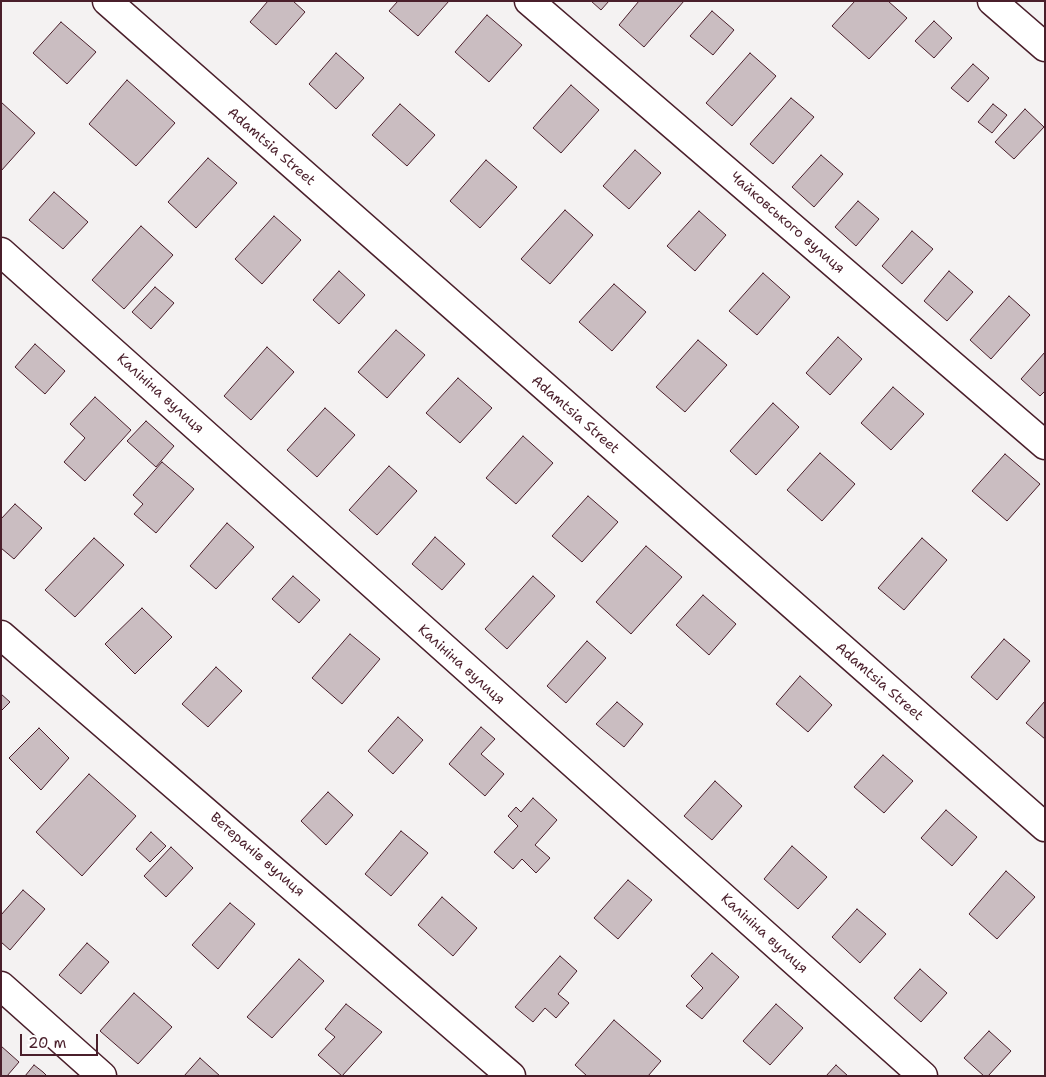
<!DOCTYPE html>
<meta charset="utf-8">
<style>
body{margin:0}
#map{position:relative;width:1046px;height:1077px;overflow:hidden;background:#f4f2f2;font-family:"Shantell Sans",sans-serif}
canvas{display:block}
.frame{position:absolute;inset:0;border:2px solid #4a1f2b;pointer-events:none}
.scale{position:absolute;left:20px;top:1034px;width:78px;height:22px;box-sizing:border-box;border:2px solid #4a1f2b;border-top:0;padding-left:6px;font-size:15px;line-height:18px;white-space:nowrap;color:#4a1f2b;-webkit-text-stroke:4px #fff;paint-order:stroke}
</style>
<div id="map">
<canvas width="1046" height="1077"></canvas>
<div class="frame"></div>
<div class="scale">20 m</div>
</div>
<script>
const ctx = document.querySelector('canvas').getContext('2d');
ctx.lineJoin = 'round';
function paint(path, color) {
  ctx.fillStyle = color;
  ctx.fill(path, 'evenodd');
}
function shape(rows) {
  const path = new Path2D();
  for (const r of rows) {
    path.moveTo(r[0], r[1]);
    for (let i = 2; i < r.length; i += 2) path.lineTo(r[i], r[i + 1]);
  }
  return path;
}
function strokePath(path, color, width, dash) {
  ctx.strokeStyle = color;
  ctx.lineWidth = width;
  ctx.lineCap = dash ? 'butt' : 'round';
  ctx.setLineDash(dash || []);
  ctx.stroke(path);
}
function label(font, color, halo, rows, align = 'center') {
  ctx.font = font + ' "Shantell Sans",sans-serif';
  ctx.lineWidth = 5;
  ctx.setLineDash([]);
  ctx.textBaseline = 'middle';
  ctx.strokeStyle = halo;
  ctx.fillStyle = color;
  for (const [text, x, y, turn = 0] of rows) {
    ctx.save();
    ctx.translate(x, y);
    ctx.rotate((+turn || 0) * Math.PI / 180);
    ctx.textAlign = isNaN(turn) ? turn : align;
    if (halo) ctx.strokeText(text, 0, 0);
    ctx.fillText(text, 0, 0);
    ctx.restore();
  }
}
const building = shape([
 [268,1,293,1,305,12,276,45,250,22,268,1],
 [398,1,449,1,418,36,389,11,398,1],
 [591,1,609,1,601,10,591,1],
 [639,1,684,1,644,47,619,25,639,1],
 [855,1,888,1,907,18,869,59,832,26,855,1],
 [712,11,734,30,713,55,690,36,712,11],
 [487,15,522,45,489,82,455,52,487,15],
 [934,21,952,38,934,58,915,41,934,21],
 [61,22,96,52,67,84,33,53,61,22],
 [336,53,364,78,336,109,309,84,336,53],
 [750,53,776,76,732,126,706,103,750,53],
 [973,64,989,78,968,102,951,88,973,64],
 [127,80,175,123,136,166,89,124,127,80],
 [571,85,599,110,561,153,533,128,571,85],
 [791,98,814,117,773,164,750,144,791,98],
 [1,102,35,133,1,171,1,102],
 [400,104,435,135,407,166,372,135,400,104],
 [993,104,1007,115,992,133,978,122,993,104],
 [1025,109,1044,127,1014,159,995,142,1025,109],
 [635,150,661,173,629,209,603,186,635,150],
 [821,155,843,174,814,207,792,187,821,155],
 [208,158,237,183,196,228,168,202,208,158],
 [486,160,517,187,480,228,450,201,486,160],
 [54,192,88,222,63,249,29,220,54,192],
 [858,201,879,219,856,246,835,227,858,201],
 [565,210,593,235,550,284,521,259,565,210],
 [699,211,726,235,695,271,667,246,699,211],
 [274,216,301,240,262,284,235,259,274,216],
 [141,226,173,255,124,309,92,280,141,226],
 [912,231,933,249,902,284,882,266,912,231],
 [339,271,365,295,339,324,313,300,339,271],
 [949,271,973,292,947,321,924,301,949,271],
 [763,273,790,297,757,335,729,311,763,273],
 [614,284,646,312,612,351,579,322,614,284],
 [155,287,174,303,151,329,132,312,155,287],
 [1009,296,1030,315,991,359,970,340,1009,296],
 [396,330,425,355,387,398,358,372,396,330],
 [838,337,862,359,830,395,806,373,838,337],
 [698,340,727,365,685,412,656,387,698,340],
 [35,344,65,371,45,394,15,367,35,344],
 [267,347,294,372,251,420,224,396,267,347],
 [1045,352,1045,391,1040,396,1021,379,1045,352],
 [458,378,492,408,460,443,426,413,458,378],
 [893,387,924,414,891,450,861,423,893,387],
 [95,397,131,430,85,481,64,462,85,438,70,424,95,397],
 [773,403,799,427,756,475,730,451,773,403],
 [325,408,355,435,317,477,287,450,325,408],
 [146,421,174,446,156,467,127,441,146,421],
 [523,436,553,463,516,504,486,478,523,436],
 [820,453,855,484,822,521,787,490,820,453],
 [1005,454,1040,484,1007,521,972,491,1005,454],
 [162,462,194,489,156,533,134,514,143,504,133,495,162,462],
 [389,466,417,491,377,535,349,510,389,466],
 [588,496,618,522,582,562,552,536,588,496],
 [15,504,42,528,14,559,1,548,1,519,15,504],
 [227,523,254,547,216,589,190,566,227,523],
 [435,537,465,564,442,590,412,564,435,537],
 [94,538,124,565,75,617,45,590,94,538],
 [922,538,947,560,904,610,878,588,922,538],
 [646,546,682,577,631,634,596,602,646,546],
 [293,576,320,600,299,623,272,599,293,576],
 [533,576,555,596,507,649,485,629,533,576],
 [703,595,736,624,709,655,676,625,703,595],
 [142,608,172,637,135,674,105,644,142,608],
 [350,634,380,659,342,704,312,678,350,634],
 [1004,639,1030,661,997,700,971,677,1004,639],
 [587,641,606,658,566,703,547,686,587,641],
 [216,667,242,691,208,727,182,704,216,667],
 [800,676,832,705,808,732,776,704,800,676],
 [1,694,10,702,1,711,1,694],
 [1045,701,1045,739,1026,723,1045,701],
 [617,702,643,724,624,747,596,724,617,702],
 [398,717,423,740,393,774,368,751,398,717],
 [481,727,495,739,481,754,504,774,485,796,449,764,481,727],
 [39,728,69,758,41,790,9,758,39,728],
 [883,755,913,781,884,813,854,787,883,755],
 [89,774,136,816,82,876,36,832,89,774],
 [715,781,742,806,712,840,684,816,715,781],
 [328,792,353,815,326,845,301,821,328,792],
 [533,798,557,820,535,845,550,858,536,873,522,859,513,869,494,852,518,826,508,816,516,807,521,812,533,798],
 [946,810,977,837,952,866,921,838,946,810],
 [401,831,428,853,391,896,365,874,401,831],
 [151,832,166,846,150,862,136,849,151,832],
 [792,846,827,877,798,909,764,879,792,846],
 [171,847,193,868,166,897,144,876,171,847],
 [1006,871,1035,897,997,939,969,914,1006,871],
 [628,880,652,900,618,939,594,918,628,880],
 [23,890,45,909,10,950,1,942,1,915,23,890],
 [442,897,477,928,453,956,418,925,442,897],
 [230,903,255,924,218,969,192,945,230,903],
 [857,909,886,934,860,963,832,937,857,909],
 [87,943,109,962,81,994,59,975,87,943],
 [712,953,739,977,702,1019,686,1006,703,988,691,976,712,953],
 [560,956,577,971,558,994,569,1003,556,1018,545,1008,533,1022,515,1007,560,956],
 [299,959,324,981,272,1038,247,1017,299,959],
 [920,969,947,993,921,1022,894,998,920,969],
 [134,993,172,1027,138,1064,100,1031,134,993],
 [346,1004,382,1032,342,1076,318,1055,335,1037,325,1029,346,1004],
 [776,1004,803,1028,770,1065,743,1041,776,1004],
 [614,1020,661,1061,648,1076,587,1076,575,1065,614,1020],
 [989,1031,1011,1051,988,1076,984,1076,964,1058,989,1031],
 [1,1046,19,1062,7,1076,1,1076,1,1046],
 [200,1058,220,1076,184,1076,200,1058],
 [34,1065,43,1072,47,1076,25,1076,34,1065],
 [836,1065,848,1076,826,1076,836,1065]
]);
const minor = shape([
 [529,1,1045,445],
 [992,1,1045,47],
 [1,252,923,1076],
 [1,635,511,1076],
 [1,986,102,1076]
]);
const tertiary = shape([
 [107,1,1045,827]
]);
const streetNames = [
 ["Adamtsia Street",271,147,41],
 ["Чайковського вулиця",787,223,41],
 ["Калініна вулиця",160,394,42],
 ["Adamtsia Street",575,415,41],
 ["Калініна вулиця",461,665,42],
 ["Adamtsia Street",879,682,41],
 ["Ветеранів вулиця",257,855,41],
 ["Калініна вулиця",764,934,42]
];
paint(building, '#cabdc1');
strokePath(building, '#4a1f2b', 1);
strokePath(minor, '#4a1f2b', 31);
strokePath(tertiary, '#4a1f2b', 31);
strokePath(minor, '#fff', 28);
strokePath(tertiary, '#fff', 28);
label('14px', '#4a1f2b', '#fff', streetNames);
</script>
